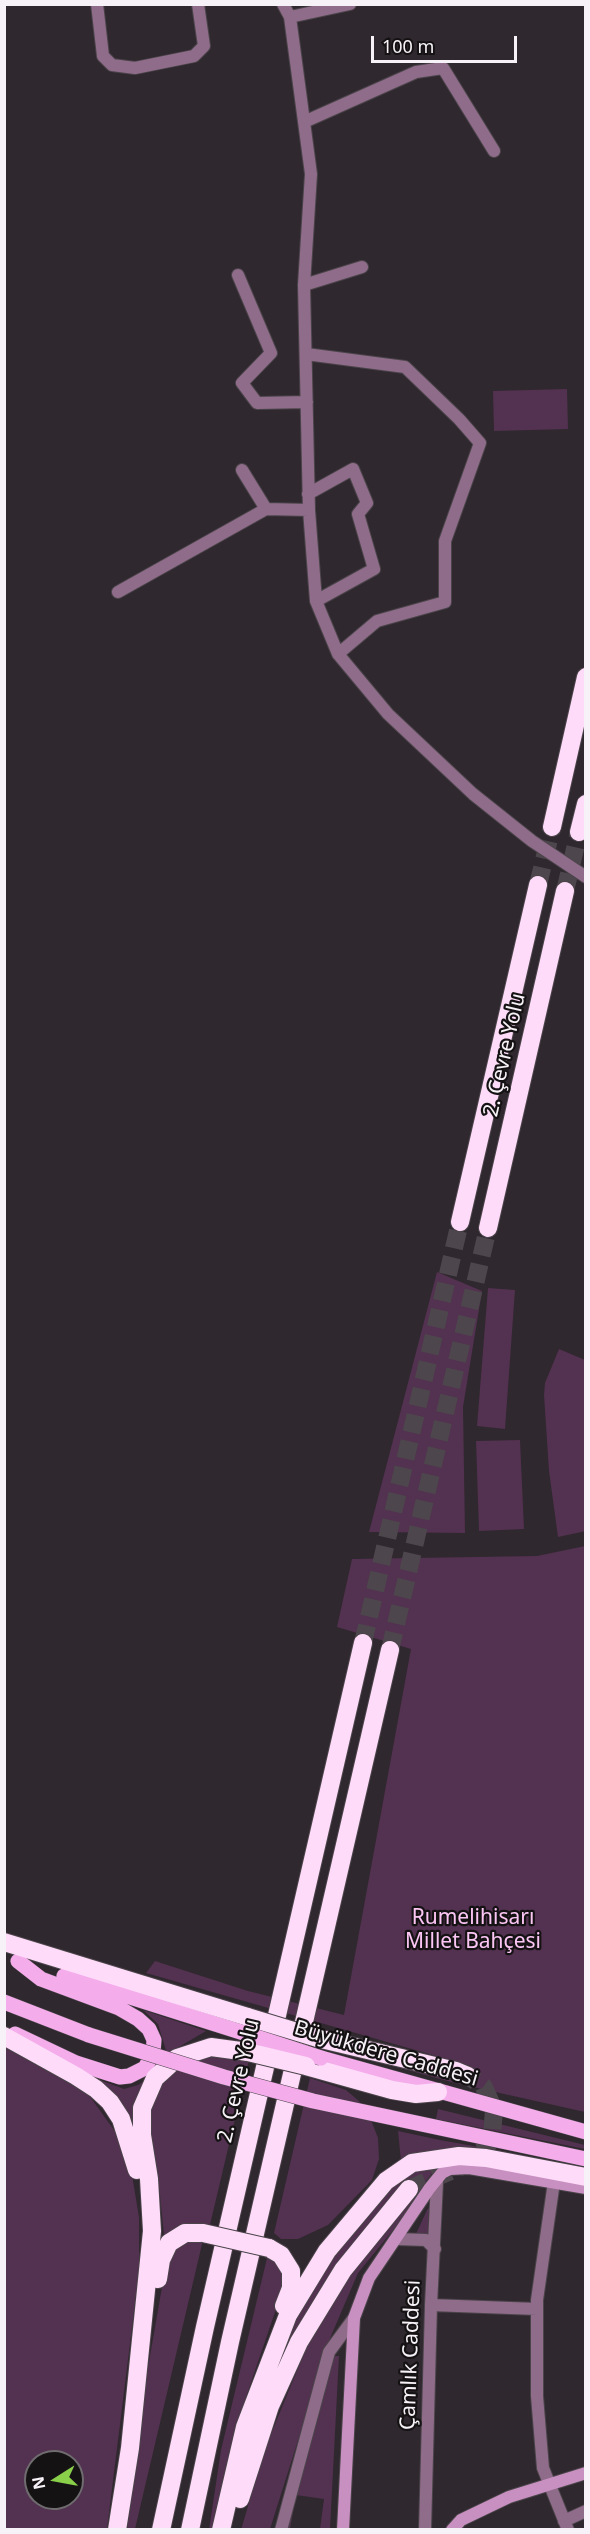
<!DOCTYPE html>
<meta charset="utf-8">
<style>
body{margin:0}
#map{position:relative;width:590px;height:2534px;overflow:hidden;background:#2f282e;font-family:"Noto Sans",sans-serif}
canvas{display:block}
.frame{position:absolute;inset:0;border:6px solid #f7f2f7;pointer-events:none}
.north{position:absolute;left:24px;top:2450px;width:60px;height:60px;box-sizing:border-box;background:#151214;border:2px solid #6f6c6f;border-radius:50%;rotate:259deg;font-size:16px;font-weight:700;line-height:24px;text-align:center;color:#f7f2f7}
.north::after{content:'';display:block;margin:auto;width:21px;height:27px;background:#89cf49;clip-path:polygon(50% 0,100% 100%,50% 72%,0 100%)}
.scale{position:absolute;left:371px;top:36px;width:146px;height:27px;box-sizing:border-box;border:3px solid #f7f2f7;border-top:0;padding-left:8px;font-size:18px;line-height:21px;white-space:nowrap;color:#f7f2f7;-webkit-text-stroke:4px #151214;paint-order:stroke}
</style>
<div id="map">
<canvas width="590" height="2534"></canvas>
<div class="frame"></div>
<div class="north">N</div>
<div class="scale">100 m</div>
</div>
<script>
const ctx = document.querySelector('canvas').getContext('2d');
ctx.lineJoin = 'round';
function paint(path, color) {
  ctx.fillStyle = color;
  ctx.fill(path, 'evenodd');
}
function shape(rows) {
  const path = new Path2D();
  for (const r of rows) {
    path.moveTo(r[0], r[1]);
    for (let i = 2; i < r.length; i += 2) path.lineTo(r[i], r[i + 1]);
  }
  return path;
}
function strokePath(path, color, width, dash) {
  ctx.strokeStyle = color;
  ctx.lineWidth = width;
  ctx.lineCap = dash ? 'butt' : 'round';
  ctx.setLineDash(dash || []);
  ctx.stroke(path);
}
function label(font, color, halo, rows, align = 'center') {
  ctx.font = font + ' "Noto Sans",sans-serif';
  ctx.lineWidth = 4.5;
  ctx.setLineDash([]);
  ctx.textBaseline = 'middle';
  ctx.strokeStyle = halo;
  ctx.fillStyle = color;
  for (const [text, x, y, turn = 0] of rows) {
    ctx.save();
    ctx.translate(x, y);
    ctx.rotate((+turn || 0) * Math.PI / 180);
    ctx.textAlign = isNaN(turn) ? turn : align;
    if (halo) ctx.strokeText(text, 0, 0);
    ctx.fillText(text, 0, 0);
    ctx.restore();
  }
}
const green = shape([
 [567,389,568,429,494,431,493,391],
 [437,1272,482,1291,463,1407,465,1533,369,1532],
 [488,1288,515,1290,505,1429,477,1426],
 [559,1349,585,1360,586,1531,558,1537,549,1471,544,1395,545,1383],
 [520,1440,524,1529,479,1531,476,1441],
 [585,1546,585,2112,455,2083,335,2050,463,2077,471,2066,146,1973,155,1961,248,1991,344,2015,411,1649,337,1627,352,1559,537,1556],
 [143,2010,206,2031,167,2054,158,2024],
 [4,2047,83,2091,91,2098,119,2137,132,2175,139,2217,139,2271,107,2529,5,2529],
 [36,2462,72,2462,72,2498,36,2498],
 [216,2055,249,2060,209,2229,180,2226,164,2235,158,2176,149,2133,148,2120,157,2088,188,2060],
 [310,2078,346,2090,359,2101,371,2120,378,2138,379,2159,372,2180,328,2225,298,2239,281,2239,274,2233],
 [147,2079,134,2128,123,2104,100,2080,124,2089,138,2085],
 [438,2109,585,2145,585,2149,436,2119],
 [398,2131,440,2140,507,2152,506,2158,469,2152,432,2151,401,2161],
 [447,2163,434,2171,425,2182,411,2208,358,2273,331,2336,270,2529,241,2530,264,2451,308,2344,284,2357,281,2355,301,2305,320,2273,367,2211,406,2172],
 [429,2208,428,2234,416,2234,427,2210],
 [203,2240,135,2529,127,2530,143,2396,166,2264,177,2241],
 [268,2254,274,2257,286,2280,246,2397,214,2529,209,2530,221,2450],
 [330,2356,339,2356,330,2529,320,2529,324,2499,296,2495,290,2529,285,2530]
]);
const highwayTunnel = shape([
 [538,885,552,827],
 [565,891,579,832],
 [363,1643,460,1222],
 [390,1650,488,1228],
 [409,2189,460,2167,486,2148,492,2136,494,2110,484,2087,468,2076]
]);
const street = shape([
 [97,4,103,56,112,65,135,68,194,56,204,46,198,4],
 [283,4,290,17,311,174,304,285,309,510,316,601,338,654,388,714,473,794,532,841,586,877],
 [290,17,350,4],
 [304,122,416,72,443,68,494,151],
 [238,275,271,353,242,383,257,403,307,402],
 [304,285,362,267],
 [306,354,405,367,459,419,480,443,445,541,445,602,377,621,338,654],
 [242,470,266,509],
 [308,494,353,469,367,503,358,514,374,569,316,601],
 [118,592,266,509,309,510],
 [554,2182,537,2300,537,2396,543,2468,568,2530],
 [396,2239,426,2240,435,2249],
 [431,2305,537,2309],
 [564,2521,586,2511],
 [281,2530,329,2352,354,2318],
 [425,2530,431,2305,437,2182]
]);
const secondary = shape([
 [343,2530,354,2318,369,2278,429,2189,442,2173,450,2169,469,2168,586,2188],
 [452,2530,461,2520,509,2497,586,2473]
]);
const primary = shape([
 [64,1976,247,2034],
 [4,2002,89,2035],
 [15,2034,76,2063,120,2077,129,2076,145,2068,153,2053,154,2040,149,2029,138,2019,119,2008,41,1979,18,1961],
 [321,2058,586,2132]
]);
const highway = shape([
 [552,827,586,677],
 [579,832,586,804],
 [460,1222,538,885],
 [488,1228,565,891],
 [4,1942,248,2017],
 [4,2036,76,2076,96,2089,110,2102,121,2119,137,2170],
 [317,2038,456,2071,468,2076],
 [306,2066,392,2090,416,2094,438,2092],
 [269,2248,281,2255,291,2271,291,2288,284,2306],
 [158,2279,161,2260,169,2243,185,2233,203,2233],
 [240,2499,270,2406,299,2342,343,2270,409,2189],
 [117,2530,130,2448,152,2231,149,2179,142,2135,142,2108,155,2078,177,2058,211,2047,248,2052],
 [161,2530,205,2327,363,1643],
 [190,2530,230,2342,390,1650],
 [221,2530,245,2427,288,2315,327,2251,386,2181,412,2163,459,2156,486,2158,586,2177]
]);
const primaryBridge = shape([
 [247,2034,321,2058],
 [89,2035,224,2077,313,2101,586,2159]
]);
const highwayBridge = shape([
 [248,2017,317,2038],
 [248,2052,306,2066],
 [203,2233,269,2248]
]);
const streetNames = [
 ["2. Çevre Yolu",505,1055,-77],
 ["Büyükdere Caddesi",386,2054,16],
 ["2. Çevre Yolu",239,2081,-77],
 ["Çamlık Caddesi",411,2355,-88]
];
const parkNames = [
 ["Rumelihisarı",473,1918],
 ["Millet Bahçesi",473,1942]
];
paint(green, '#533150');
strokePath(highwayTunnel, '#4d464c', 18, [18, 9]);
strokePath(street, '#4b444a', 14);
strokePath(secondary, '#4b444a', 14);
strokePath(primary, '#4b444a', 16);
strokePath(highway, '#4b444a', 20);
strokePath(street, '#8f6c8a', 12);
strokePath(secondary, '#c890c1', 12);
strokePath(primary, '#f4aceb', 15);
strokePath(highway, '#fedbf9', 18);
strokePath(primaryBridge, '#4b444a', 16, []);
strokePath(highwayBridge, '#4b444a', 20, []);
strokePath(primaryBridge, '#f4aceb', 15);
strokePath(highwayBridge, '#fedbf9', 18);
label('21px', '#f7f2f7', '#151214', streetNames);
label('21px', '#fbc5f4', '#151214', parkNames);
</script>
